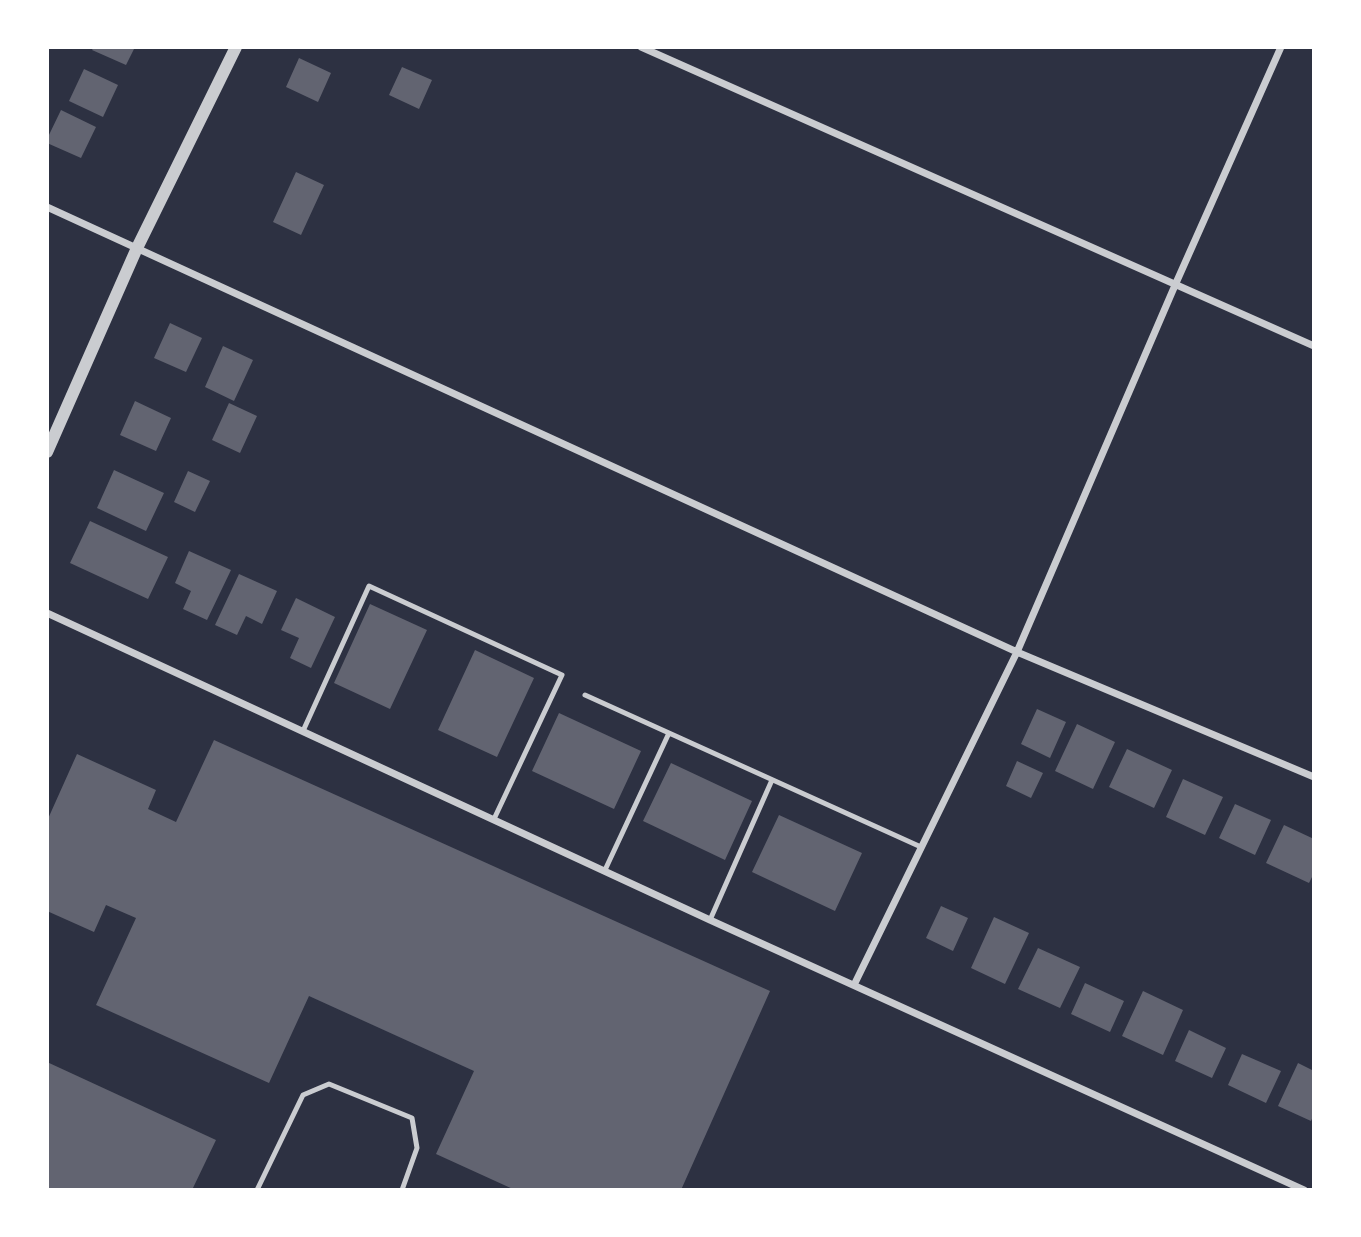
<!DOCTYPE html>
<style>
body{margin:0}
#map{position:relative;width:1361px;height:1237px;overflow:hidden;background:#2d3142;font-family:Quicksand,sans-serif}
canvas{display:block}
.frame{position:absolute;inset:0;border:49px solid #fff;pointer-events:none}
</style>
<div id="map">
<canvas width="1361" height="1237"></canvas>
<div class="frame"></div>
</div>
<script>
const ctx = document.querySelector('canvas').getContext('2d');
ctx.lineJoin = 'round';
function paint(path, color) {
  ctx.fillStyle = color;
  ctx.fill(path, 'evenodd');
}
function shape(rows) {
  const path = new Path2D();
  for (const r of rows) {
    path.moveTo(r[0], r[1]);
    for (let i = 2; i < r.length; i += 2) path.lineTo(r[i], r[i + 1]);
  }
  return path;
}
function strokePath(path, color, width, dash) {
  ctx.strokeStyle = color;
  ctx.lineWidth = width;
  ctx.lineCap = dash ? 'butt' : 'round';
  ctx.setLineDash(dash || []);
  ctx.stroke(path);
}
const building = shape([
 [94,47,135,47,126,65,92,50],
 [299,58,331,73,318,102,286,87],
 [402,67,432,80,419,109,389,95],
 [84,69,118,85,103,117,69,101],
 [61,110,96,127,81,158,47,143,47,139],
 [296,172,324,185,301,235,273,222],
 [170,323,202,338,186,372,154,358],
 [223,346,253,360,234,401,205,387],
 [135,401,171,418,156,451,120,435],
 [229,403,257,416,240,453,212,440],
 [114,470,164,493,146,531,97,508],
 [188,471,210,481,195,512,174,502],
 [90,521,168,557,148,599,70,563],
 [189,551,231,570,207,620,183,609,191,591,175,583],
 [239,574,277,591,262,624,246,616,237,635,215,625],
 [296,598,335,617,311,668,290,658,299,638,281,630],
 [370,604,427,630,390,709,334,683],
 [475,650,534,678,497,757,438,730],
 [1037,709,1066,722,1050,758,1021,744],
 [559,713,641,751,614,809,532,771],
 [1077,724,1115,742,1093,789,1055,771],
 [214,740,770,991,681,1190,515,1190,436,1154,474,1071,309,996,269,1083,96,1005,136,918,106,905,94,932,47,911,47,821,77,754,156,790,148,809,176,822],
 [1127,749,1172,770,1154,808,1109,787],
 [1017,761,1043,773,1031,798,1006,786],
 [671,763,752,801,725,860,643,821],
 [1183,779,1223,797,1205,835,1166,817],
 [1235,804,1271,820,1255,855,1219,838],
 [779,815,862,853,835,911,752,872],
 [1284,825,1314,839,1314,873,1309,883,1266,863],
 [941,906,968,918,953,951,926,938],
 [994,917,1029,933,1005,984,971,968],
 [1038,948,1080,967,1060,1008,1018,989],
 [1085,983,1124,1001,1110,1032,1071,1014],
 [1143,991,1183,1010,1163,1055,1122,1036],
 [1189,1030,1226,1048,1212,1078,1175,1061],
 [1242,1054,1281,1071,1266,1103,1228,1085],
 [47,1062,216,1140,192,1190,47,1190],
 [1298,1063,1314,1071,1314,1114,1311,1121,1278,1106]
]);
const service = shape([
 [585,695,921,847],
 [303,731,369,586,562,675,494,819],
 [605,870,669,733],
 [710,920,772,780],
 [257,1190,303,1095,329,1084,412,1118,417,1148,402,1190]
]);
const minor = shape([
 [641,47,1314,346],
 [47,207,1017,652,1314,777],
 [47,613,710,920,1304,1190],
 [854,985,1017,652,1176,283,1281,47]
]);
const tertiary = shape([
 [47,452,137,248,236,47]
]);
paint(building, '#626471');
strokePath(service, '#caccd0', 5);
strokePath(minor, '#caccd0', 7);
strokePath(tertiary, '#caccd0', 12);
</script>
